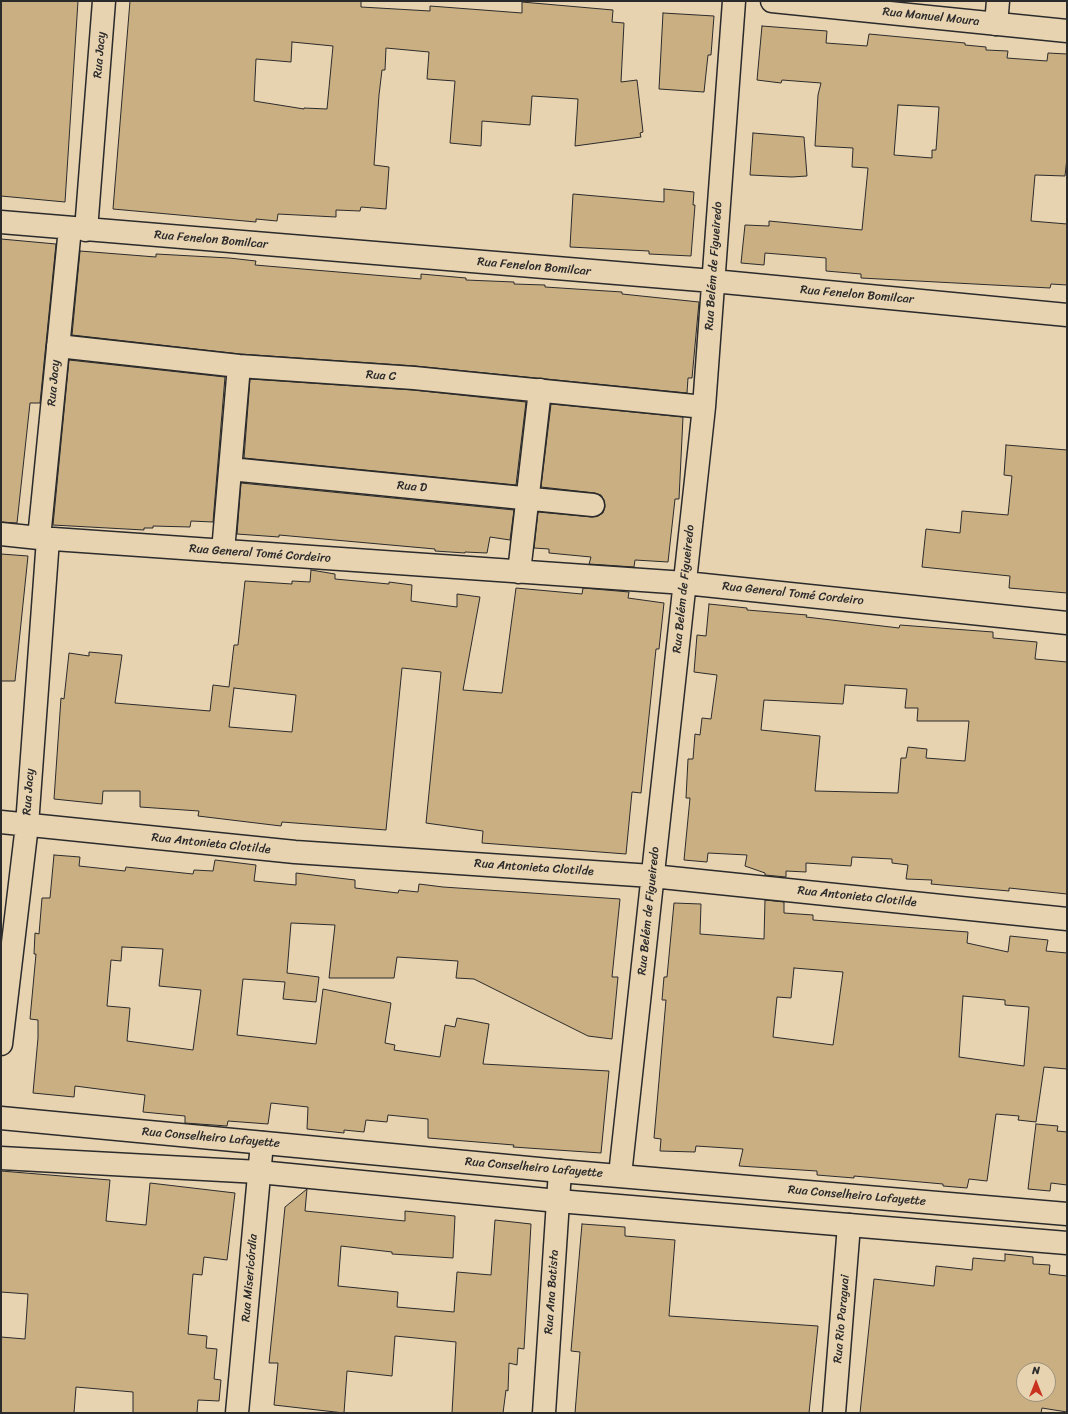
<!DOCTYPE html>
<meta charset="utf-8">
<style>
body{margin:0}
#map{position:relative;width:1068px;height:1414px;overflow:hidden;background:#e8d3b1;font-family:Sriracha,sans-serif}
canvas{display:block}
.frame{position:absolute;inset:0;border:2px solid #2b2b2b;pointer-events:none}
.north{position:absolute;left:1016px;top:1362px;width:40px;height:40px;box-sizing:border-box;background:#e8d3b1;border:1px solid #9c907b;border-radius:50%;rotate:0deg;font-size:11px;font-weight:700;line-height:16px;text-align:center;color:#2b2b2b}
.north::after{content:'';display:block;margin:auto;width:14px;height:18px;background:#c8321e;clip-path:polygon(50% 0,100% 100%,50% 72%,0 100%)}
</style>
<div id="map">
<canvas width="1068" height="1414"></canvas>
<div class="frame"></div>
<div class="north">N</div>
</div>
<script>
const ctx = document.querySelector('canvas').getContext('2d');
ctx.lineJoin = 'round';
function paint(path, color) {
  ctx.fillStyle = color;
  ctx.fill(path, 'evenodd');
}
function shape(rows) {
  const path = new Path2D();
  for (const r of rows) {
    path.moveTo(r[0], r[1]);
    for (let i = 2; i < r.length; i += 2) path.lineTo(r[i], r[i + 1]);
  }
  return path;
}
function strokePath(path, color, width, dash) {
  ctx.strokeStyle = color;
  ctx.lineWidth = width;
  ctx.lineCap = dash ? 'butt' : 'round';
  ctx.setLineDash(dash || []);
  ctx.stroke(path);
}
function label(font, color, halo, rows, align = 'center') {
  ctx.font = font + ' Sriracha,sans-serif';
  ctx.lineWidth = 3.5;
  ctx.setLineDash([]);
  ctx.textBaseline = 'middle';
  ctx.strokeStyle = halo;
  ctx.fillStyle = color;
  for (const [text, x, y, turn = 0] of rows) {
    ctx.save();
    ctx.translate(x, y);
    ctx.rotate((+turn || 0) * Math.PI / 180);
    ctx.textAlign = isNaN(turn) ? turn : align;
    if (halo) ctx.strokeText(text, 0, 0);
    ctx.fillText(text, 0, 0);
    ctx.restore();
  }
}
const building = shape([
 [1,1,78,1,65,202,1,196,1,1],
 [130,1,361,1,361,7,430,11,430,6,522,13,522,2,613,10,612,22,624,23,621,82,637,80,643,132,640,133,641,137,575,146,578,99,532,96,530,125,482,121,481,146,450,143,455,81,427,79,429,52,386,48,385,70,382,70,379,95,374,165,389,167,386,209,361,207,360,211,336,210,336,217,278,214,277,221,256,219,256,222,113,209,130,1],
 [292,42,333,46,327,109,304,108,304,109,254,101,256,59,291,62,292,42],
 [663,13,714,16,711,55,708,55,704,92,659,89,663,13],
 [762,26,827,31,826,43,867,46,869,34,965,43,965,45,986,47,986,50,1008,51,1007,58,1047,61,1048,53,1067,54,1067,158,1065,176,1035,175,1031,221,1067,224,1067,285,1051,284,1050,288,861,278,861,274,826,271,826,258,765,253,764,265,741,263,745,225,769,226,769,221,862,230,868,168,852,167,853,148,815,146,818,95,821,83,782,80,781,83,757,80,762,26],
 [898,105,939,107,936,150,932,150,932,158,894,155,898,105],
 [753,133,804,137,807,176,792,177,750,175,753,133],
 [664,189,694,192,693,205,695,205,691,256,649,254,649,251,570,247,573,194,664,202,664,189],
 [1,239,56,244,40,403,30,403,17,523,1,522,1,239],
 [80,251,156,257,156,254,229,258,256,261,255,265,421,279,421,274,466,278,466,280,514,282,514,284,545,285,545,287,622,292,622,294,699,302,692,378,688,378,687,393,415,366,240,354,72,335,80,251],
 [69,360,225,377,213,522,191,521,190,527,153,526,153,528,144,528,144,530,53,525,69,360],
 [250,379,413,390,526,402,516,485,244,458,250,379],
 [551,404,683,417,679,499,675,499,668,562,635,560,634,567,589,564,591,557,549,553,549,549,534,548,538,512,592,517,598,516,603,513,605,507,604,500,601,495,595,493,541,487,551,404],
 [1006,445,1067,450,1067,593,1009,588,1010,576,922,567,926,529,960,533,962,511,1008,515,1012,476,1004,475,1006,445],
 [241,483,514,510,510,540,490,537,487,553,465,552,465,553,435,551,435,549,279,535,279,537,237,534,241,483],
 [1,554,28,556,15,681,1,681,1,554],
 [311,570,335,574,335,579,389,584,389,582,412,585,411,601,457,607,457,594,480,597,463,690,502,693,516,588,582,594,583,588,629,592,628,598,664,603,659,649,656,649,641,793,632,792,626,854,482,843,483,831,426,823,441,672,402,668,386,830,282,822,281,826,198,816,199,811,140,807,140,791,103,791,102,804,54,799,61,698,64,699,69,653,89,656,89,652,122,655,115,703,210,711,213,685,229,687,234,645,238,645,245,581,292,584,292,581,310,582,311,570],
 [234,688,296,695,292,732,229,727,234,688],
 [709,604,747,608,747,610,807,615,806,617,899,628,900,625,993,632,993,638,1037,642,1035,659,1067,662,1067,894,1009,888,1009,891,931,884,932,880,906,879,908,865,892,863,892,859,852,857,851,866,806,863,806,872,786,871,786,877,765,875,765,873,745,866,747,855,708,853,707,862,684,860,690,798,686,798,688,759,693,759,695,734,700,735,702,718,711,719,717,675,694,672,697,635,706,636,709,604],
 [845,685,907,689,905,708,918,708,917,721,969,721,965,761,926,758,927,749,908,747,906,758,901,758,898,793,815,791,820,736,761,730,764,700,843,704,845,685],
 [54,855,80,857,79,866,125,871,126,867,193,874,194,870,213,871,215,860,256,865,254,881,296,885,296,873,355,880,355,888,398,893,399,890,418,892,419,884,443,887,620,899,612,977,618,977,612,1039,588,1036,474,979,456,978,458,961,397,957,394,978,329,978,335,925,291,923,287,973,319,977,316,1002,283,999,285,982,243,979,237,1035,316,1044,323,989,391,1003,385,1043,395,1045,394,1050,440,1057,445,1025,455,1027,457,1018,489,1024,483,1064,609,1071,601,1153,513,1147,514,1145,428,1138,428,1119,388,1115,387,1122,366,1120,364,1132,344,1130,344,1133,307,1129,308,1107,271,1103,268,1124,228,1121,227,1126,185,1123,185,1116,143,1112,145,1095,75,1086,74,1097,33,1093,38,1038,38,1020,30,1019,36,954,34,954,35,933,39,934,42,898,50,898,54,855],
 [122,947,163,949,159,986,201,990,193,1050,127,1041,130,1008,107,1006,111,960,121,961,122,947],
 [765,900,784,902,784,913,813,915,813,920,968,932,967,943,1008,952,1010,936,1048,940,1046,951,1067,953,1067,1069,1044,1067,1036,1122,1018,1120,1019,1116,996,1114,987,1181,969,1179,967,1188,943,1186,943,1184,854,1176,854,1178,817,1175,817,1171,739,1166,743,1149,696,1146,695,1152,660,1151,661,1139,654,1138,666,1000,662,1000,664,977,667,977,674,903,701,904,700,934,764,939,765,900],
 [794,968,843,972,833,1045,773,1037,777,997,791,998,794,968],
 [963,996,1005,1000,1005,1005,1029,1007,1024,1066,959,1057,963,996],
 [1036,1124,1058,1126,1057,1131,1067,1132,1067,1185,1051,1183,1050,1191,1028,1189,1036,1124],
 [1,1171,110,1180,106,1221,146,1225,150,1183,235,1193,227,1260,204,1257,202,1275,193,1274,188,1334,207,1336,206,1348,217,1349,214,1379,221,1380,219,1401,198,1400,197,1413,133,1413,133,1392,76,1387,74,1413,1,1413,1,1337,25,1339,28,1294,1,1292,1,1171],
 [307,1189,305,1211,405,1221,405,1211,455,1216,453,1258,392,1254,392,1252,341,1246,338,1286,398,1292,397,1307,454,1312,457,1272,491,1275,495,1220,531,1224,524,1349,518,1348,517,1365,509,1363,508,1391,506,1390,503,1413,452,1413,456,1342,395,1336,392,1376,347,1371,344,1413,274,1405,278,1363,269,1363,285,1207,307,1189],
 [582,1224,625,1227,625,1236,675,1240,669,1316,818,1326,809,1413,575,1413,580,1352,571,1351,582,1224],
 [1005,1254,1033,1257,1033,1264,1050,1265,1049,1274,1067,1276,1067,1412,1042,1408,1041,1413,860,1413,874,1279,934,1286,936,1266,972,1270,973,1258,1005,1261,1005,1254],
 [1024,1370,1048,1370,1048,1394,1024,1394,1024,1370]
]);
const minor = shape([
 [996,24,998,1],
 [1,222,713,281,1067,315],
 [86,230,104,1],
 [58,346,239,366,414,378,704,407],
 [230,469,593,505],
 [1,534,39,538,685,583,1067,623],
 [39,538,70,228],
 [223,551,239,366],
 [519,572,540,390],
 [1,822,295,852,652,876,1067,919],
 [1,1044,27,825,48,539],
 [620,1175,704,407,734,1],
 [237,1413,262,1143],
 [544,1413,560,1171],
 [834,1413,849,1225]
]);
const tertiary = shape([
 [772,1,1067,31],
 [1,1118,560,1171,1067,1214],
 [1,1158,259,1172,558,1201,1067,1243]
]);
const streetNames = [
 ["Rua Manuel Moura",931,17,6],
 ["Rua Jacy",100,55,-85],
 ["Rua Fenelon Bomilcar",211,240,5],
 ["Rua Belém de Figueiredo",714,266,-86],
 ["Rua Fenelon Bomilcar",534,267,5],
 ["Rua Fenelon Bomilcar",857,295,5],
 ["Rua C",381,376,4],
 ["Rua Jacy",54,383,-85],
 ["Rua D",412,487,5],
 ["Rua General Tomé Cordeiro",260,554,4],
 ["Rua Belém de Figueiredo",684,589,-84],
 ["Rua General Tomé Cordeiro",793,594,6],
 ["Rua Jacy",29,792,-86],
 ["Rua Antonieta Clotilde",211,844,6],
 ["Rua Antonieta Clotilde",534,868,4],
 ["Rua Antonieta Clotilde",857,897,6],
 ["Rua Belém de Figueiredo",649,911,-84],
 ["Rua Conselheiro Lafayette",211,1138,5],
 ["Rua Conselheiro Lafayette",534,1168,5],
 ["Rua Conselheiro Lafayette",857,1196,5],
 ["Rua Misericórdia",250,1278,-85],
 ["Rua Ana Batista",552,1292,-86],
 ["Rua Rio Paraguai",842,1319,-85]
];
paint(building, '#caaf83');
strokePath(building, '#2b2b2b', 1);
strokePath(minor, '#2b2b2b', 25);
strokePath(tertiary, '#2b2b2b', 25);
strokePath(minor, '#e8d3b1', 22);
strokePath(tertiary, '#e8d3b1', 22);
label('12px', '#2b2b2b', '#e8d3b1', streetNames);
</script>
